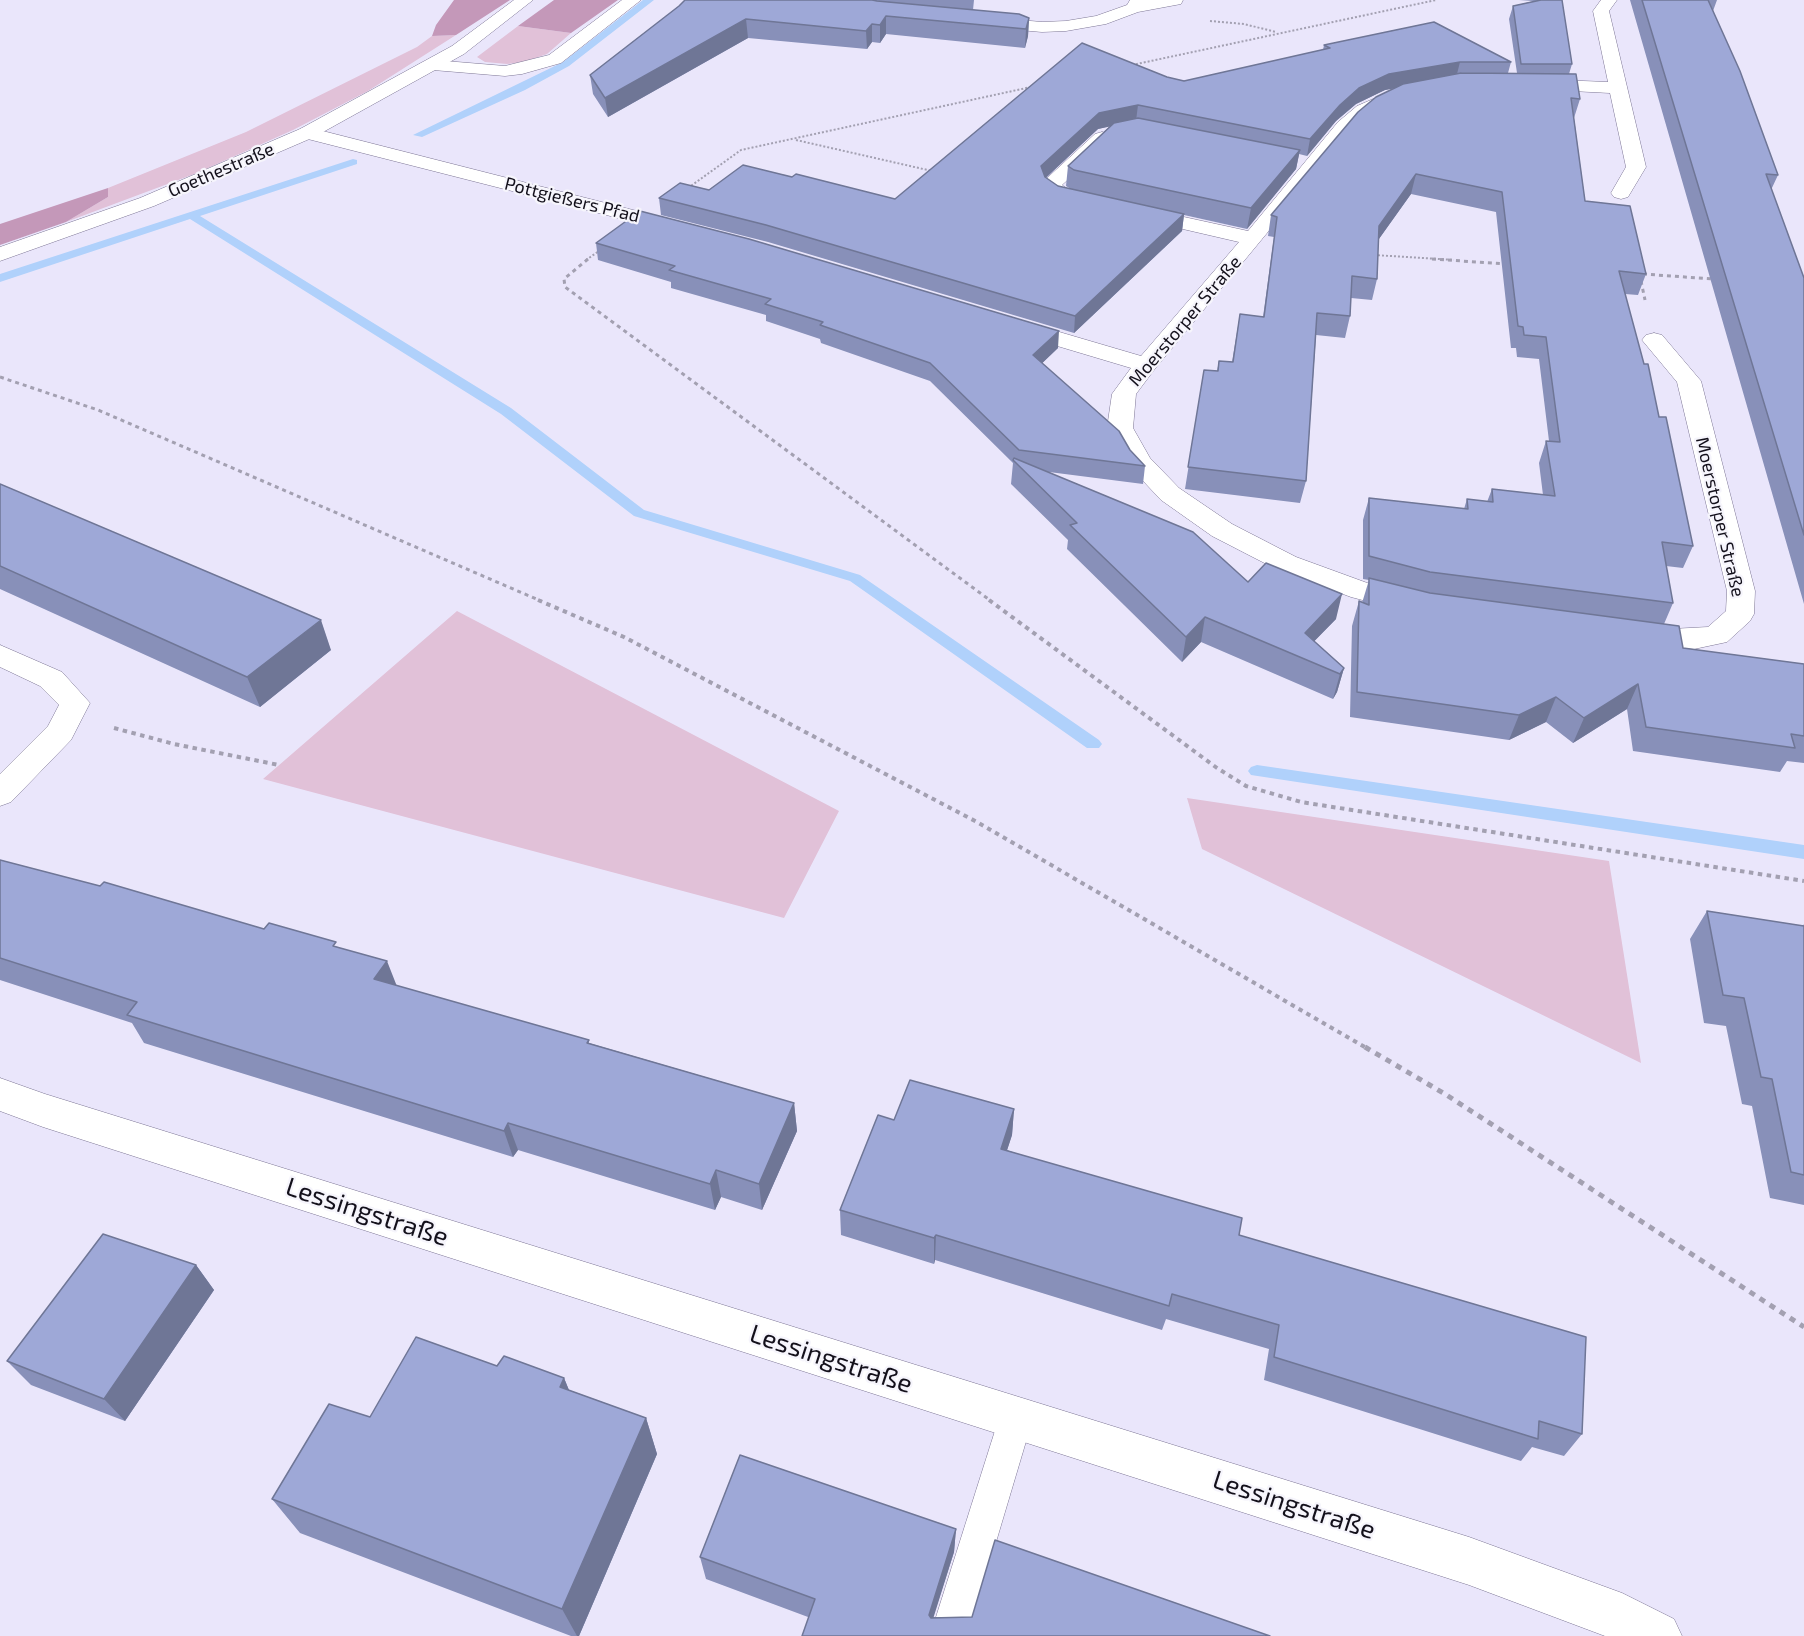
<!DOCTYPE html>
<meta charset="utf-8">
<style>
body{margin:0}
canvas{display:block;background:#eae6fb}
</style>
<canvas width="1804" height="1636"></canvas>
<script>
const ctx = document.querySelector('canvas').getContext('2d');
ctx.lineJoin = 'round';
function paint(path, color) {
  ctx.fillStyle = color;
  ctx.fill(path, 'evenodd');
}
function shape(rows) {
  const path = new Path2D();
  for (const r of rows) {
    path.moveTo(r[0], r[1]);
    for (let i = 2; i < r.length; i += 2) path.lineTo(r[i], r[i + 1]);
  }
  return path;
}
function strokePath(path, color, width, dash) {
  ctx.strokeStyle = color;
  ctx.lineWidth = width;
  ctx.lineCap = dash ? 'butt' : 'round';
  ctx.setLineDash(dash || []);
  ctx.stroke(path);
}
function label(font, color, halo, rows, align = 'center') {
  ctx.font = font + ' "Exo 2",sans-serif';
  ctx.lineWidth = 4.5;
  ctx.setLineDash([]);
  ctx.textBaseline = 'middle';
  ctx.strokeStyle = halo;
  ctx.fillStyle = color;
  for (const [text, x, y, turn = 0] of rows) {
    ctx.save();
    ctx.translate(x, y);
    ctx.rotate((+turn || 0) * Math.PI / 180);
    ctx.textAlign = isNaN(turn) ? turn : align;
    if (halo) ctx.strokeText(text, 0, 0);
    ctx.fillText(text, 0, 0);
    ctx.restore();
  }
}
const green = shape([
 [518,26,571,33,547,54,524,62,507,64,485,62,477,57],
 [456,35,368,91,293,130,197,173,66,222,108,197,108,188,246,132,417,47,432,36],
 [457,611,839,811,784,918,263,779],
 [1187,798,1609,861,1641,1063,1202,849]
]);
const forest = shape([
 [454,0,510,0,456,35,432,36,436,25],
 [554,0,618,0,571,33,518,26],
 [108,188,108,197,66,222,0,245,0,224]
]);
const stream = shape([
 [643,0,654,0,569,66,525,90,422,137,413,135,563,62,643,0],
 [353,159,357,160,357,164,200,216,511,408,644,510,860,575,1099,740,1102,744,1099,748,1087,748,850,581,634,516,501,414,190,219,0,282,0,274,353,159],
 [1257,765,1804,845,1804,859,1251,775,1248,771,1251,767,1257,765]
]);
const pathFar3 = shape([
 [1210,21,1244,24,1276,32],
 [1132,65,1436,0],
 [796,140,932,171],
 [688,188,741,150,1031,87],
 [1374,255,1454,260],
 [586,260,599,251]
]);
const pathFar2 = shape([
 [588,259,564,279,565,287,991,601],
 [1432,259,1507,264],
 [1643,274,1713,279],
 [1641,281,1645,300],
 [0,377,98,410,541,601]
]);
const pathFar1 = shape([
 [538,600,624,637,977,822,1368,1049],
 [989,600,1217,768,1246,786,1301,802,1804,881],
 [114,728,174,744,279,765]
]);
const path = shape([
 [1365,1047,1445,1094,1804,1327]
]);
const lane = shape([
 [1016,1401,1028,1406,1033,1418,968,1636,930,1636,999,1418,1004,1406,1016,1401]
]);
const street = shape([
 [622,0,641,0,561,63,522,74,505,76,433,70,427,69,424,65,427,61,433,60,505,66,549,55,622,0],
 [1130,0,1183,0,1181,4,1138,12,1106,24,1066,31,1042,32,985,27,979,26,976,22,979,18,985,17,1042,22,1066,21,1096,16,1127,5,1130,0],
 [1601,0,1617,0,1609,11,1646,167,1628,197,1621,199,1614,197,1611,193,1626,167,1610,93,1533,89,1527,88,1524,84,1527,80,1533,79,1608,82,1593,11,1601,0],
 [1387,93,1394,95,1396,99,1394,103,1371,114,1352,130,1154,370,1136,394,1133,428,1150,458,1179,488,1232,524,1296,557,1370,584,1418,597,1422,603,1418,609,1408,612,1351,597,1276,569,1212,536,1161,500,1130,467,1107,428,1112,394,1131,368,1007,331,1003,326,1007,321,1015,319,1141,356,1239,242,1131,217,1128,213,1131,209,1138,207,1248,231,1338,122,1357,106,1387,93],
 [307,127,684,223,688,227,684,231,677,233,300,137,297,133,300,129,307,127],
 [1102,132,1109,134,1112,138,1109,142,1062,185,1071,192,1095,198,1098,202,1095,206,1088,208,1057,201,1046,193,1042,184,1045,180,1095,134,1102,132],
 [1654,333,1662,335,1701,381,1755,591,1754,614,1750,621,1727,642,1694,649,1637,645,1627,642,1622,635,1627,628,1637,625,1671,629,1708,627,1726,611,1727,591,1677,382,1642,340,1646,335,1654,333],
 [0,645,62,672,90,703,71,740,11,802,0,806,0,774,48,726,59,705,40,686,0,667,0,645],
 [0,1078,45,1094,1469,1537,1622,1593,1674,1619,1682,1636,1605,1636,1469,1585,43,1127,0,1111,0,1078]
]);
const secondary = shape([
 [514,0,533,0,464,54,314,137,154,206,0,261,0,247,140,198,300,129,452,46,514,0]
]);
const wall = shape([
 [685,0,974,0,973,10,1029,18,1028,36,1025,48,886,34,880,43,872,42,867,49,748,38,608,117,593,94,590,75,679,6],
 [1519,0,1562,0,1572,64,1569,74,1580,99,1574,118,1585,201,1646,274,1638,295,1625,294,1644,364,1659,417,1693,546,1683,568,1666,566,1673,603,1664,624,1683,648,1804,664,1804,763,1787,761,1780,772,1633,751,1627,709,1573,743,1546,722,1509,740,1350,717,1352,626,1359,601,1362,603,1369,580,1363,579,1363,520,1369,498,1464,509,1467,499,1487,502,1492,489,1543,495,1539,463,1546,441,1549,441,1539,359,1517,357,1516,348,1511,348,1496,212,1411,194,1378,240,1377,279,1372,300,1351,298,1350,316,1345,338,1316,335,1306,481,1300,503,1185,489,1204,370,1217,371,1219,361,1232,362,1240,314,1263,317,1274,237,1268,236,1271,215,1394,88,1385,90,1356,104,1336,121,1307,156,1299,154,1296,169,1247,229,1184,215,1182,231,1074,333,768,242,661,215,659,198,792,177,895,199,1167,77,1184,81,1323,50,1324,45,1511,62,1508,73,1517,73,1509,19,1513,6,1534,1],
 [1110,126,1068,166,1066,186,1071,189,1058,186,1046,178,1098,129],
 [1630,0,1717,0,1713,11,1778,175,1771,190,1804,278,1804,604],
 [596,243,1058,348,1042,363,1145,466,1143,484,1049,472,1248,582,1336,619,1314,641,1344,668,1337,692,1333,699,1201,642,1182,662,1067,549,1068,540,1011,484,1013,463,930,381,821,343,820,339,766,321,766,315,671,288,671,282,598,260],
 [0,484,331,650,260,707,0,589],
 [0,860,264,929,338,947,397,986,589,1040,589,1043,794,1103,797,1131,762,1210,721,1197,715,1210,518,1150,513,1157,144,1043,132,1023,0,980],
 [1707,911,1803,926,1804,924,1804,1205,1770,1198,1752,1106,1742,1104,1726,1026,1704,1023,1690,939],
 [1014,1109,1012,1135,1007,1150,1239,1235,1582,1434,1564,1456,1532,1447,1521,1461,1264,1380,1269,1349,1166,1319,1162,1330,935,1260,934,1264,841,1235,840,1210,894,1120],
 [196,1265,214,1290,125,1421,31,1385,7,1361],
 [497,1366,564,1378,569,1390,646,1418,657,1454,579,1636,571,1636,300,1533,272,1499,370,1417],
 [956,1529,954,1552,933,1617,1270,1635,808,1617,706,1579,700,1557]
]);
const shadedWall = shape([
 [886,16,886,34,880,43,880,25],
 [1029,18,1028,36,1025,48,1026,29],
 [746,19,748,38,608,117,605,98],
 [872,24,872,42,867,49,866,31],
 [1460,62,1456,78,1385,90,1356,104,1336,121,1307,156,1310,139,1340,105,1359,88,1389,74],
 [1138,105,1136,121,1098,129,1040,183,1041,166,1099,113],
 [1300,150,1296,169,1247,229,1251,208],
 [1416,174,1411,194,1374,246,1379,226],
 [1184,214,1182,231,1074,333,1075,316],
 [1059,331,1058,348,1032,373,1033,355],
 [1342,594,1336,619,1299,657,1305,633],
 [1205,617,1201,642,1182,662,1186,637],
 [321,620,331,650,260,707,247,677],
 [1344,668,1337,692,1333,699,1340,674],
 [1638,684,1627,709,1573,743,1584,718],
 [1556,697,1546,722,1509,740,1519,715],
 [387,961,398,989,374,979],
 [794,1103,797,1131,762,1210,759,1184],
 [1014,1109,1012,1135,999,1175,1001,1149],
 [508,1123,518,1150,513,1157,504,1131],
 [716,1170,721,1197,715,1210,710,1184],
 [936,1235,935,1260,934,1264,934,1238],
 [196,1265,214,1290,125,1421,104,1399],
 [564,1378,579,1415,560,1387],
 [646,1418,657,1454,579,1636,577,1636,562,1609],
 [956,1529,954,1552,928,1635,929,1615]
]);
const building = shape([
 [685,0,872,0,877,1,1019,14,1029,18,1026,29,886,16,880,25,872,24,866,31,746,19,605,98,590,75,679,6,685,0],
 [1541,0,1562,0,1572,64,1521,64,1513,6,1541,0],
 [1642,0,1708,0,1740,71,1778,175,1766,174,1804,278,1804,535,1642,0],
 [1434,22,1511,62,1460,62,1389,74,1359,88,1340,105,1310,139,1138,105,1099,113,1041,166,1045,177,1058,186,1184,214,1075,316,766,225,659,198,680,183,709,190,743,165,792,177,796,174,895,199,1082,43,1167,77,1184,81,1330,48,1324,45,1434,22],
 [1461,73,1576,74,1580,99,1571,98,1585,201,1630,206,1646,274,1619,271,1644,364,1648,364,1659,417,1666,417,1693,546,1662,542,1673,603,1430,572,1369,556,1369,498,1468,509,1467,499,1493,502,1492,489,1555,496,1546,441,1560,442,1546,337,1524,335,1523,327,1518,326,1502,192,1416,174,1379,226,1377,279,1352,276,1350,316,1317,313,1306,481,1188,467,1204,370,1218,371,1219,361,1233,362,1240,314,1264,317,1277,217,1271,215,1358,112,1376,97,1403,84,1461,73],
 [1138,118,1300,150,1251,208,1074,170,1068,166,1114,123,1138,118],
 [640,211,749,239,1059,331,1033,355,1119,431,1130,450,1145,466,1019,450,930,363,820,325,823,322,765,304,771,299,669,270,675,266,596,243,640,211],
 [1014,458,1193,532,1248,582,1266,563,1342,594,1305,633,1344,668,1340,674,1205,617,1186,637,1070,525,1077,523,1013,460,1014,458],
 [0,484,321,620,247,677,0,566,0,484],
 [1369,578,1430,593,1679,626,1683,648,1804,664,1804,736,1791,734,1795,748,1646,727,1638,684,1584,718,1556,697,1519,715,1357,692,1359,601,1369,605,1369,578],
 [0,860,100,886,104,882,264,929,269,923,336,942,333,946,387,961,374,979,589,1040,587,1043,794,1103,759,1184,716,1170,710,1184,508,1123,504,1131,127,1015,137,1002,0,958,0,860],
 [1707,911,1804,926,1804,1175,1791,1172,1772,1079,1761,1077,1744,998,1723,995,1707,911],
 [910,1080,1014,1109,1001,1149,1242,1218,1239,1235,1586,1337,1582,1434,1539,1421,1538,1439,1274,1357,1279,1325,1172,1294,1169,1306,936,1235,934,1238,840,1210,878,1115,894,1120,910,1080],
 [103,1234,196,1265,104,1399,7,1361,103,1234],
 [416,1337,497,1366,504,1356,564,1378,560,1387,646,1418,562,1609,272,1499,329,1404,370,1417,416,1337],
 [740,1455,956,1529,929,1615,931,1618,972,1617,995,1540,1270,1636,802,1636,815,1599,700,1557,740,1455]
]);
const farStreetnames = [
 ["Goethestraße",221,170,-23],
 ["Pottgießers Pfad",572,200,14],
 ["Moerstorper Straße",1185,321,-50],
 ["Moerstorper Straße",1720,517,77]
];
const nearStreetnames = [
 ["Lessingstraße",367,1212,18],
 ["Lessingstraße",831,1359,18],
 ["Lessingstraße",1294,1505,18]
];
paint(green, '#e1c1d8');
paint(forest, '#c498b9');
paint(stream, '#b0d1fb');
strokePath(lane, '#7d7695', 1);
strokePath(street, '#7d7695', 1);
strokePath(secondary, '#7d7695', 1);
strokePath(pathFar3, '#a3a0b1', 2, [2, 2]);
strokePath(pathFar2, '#a3a0b1', 3, [4, 4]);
strokePath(pathFar1, '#a3a0b1', 4, [4.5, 4.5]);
strokePath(path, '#a3a0b1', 5, [6, 6]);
paint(lane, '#fff');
paint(street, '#fff');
paint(secondary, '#fff');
paint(wall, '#8890b9');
paint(shadedWall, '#6f7696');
paint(building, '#9ea8d7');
strokePath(building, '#6f7696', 1.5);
label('18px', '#13101b', '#f6f5fc', farStreetnames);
label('26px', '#13101b', '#f6f5fc', nearStreetnames);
</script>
